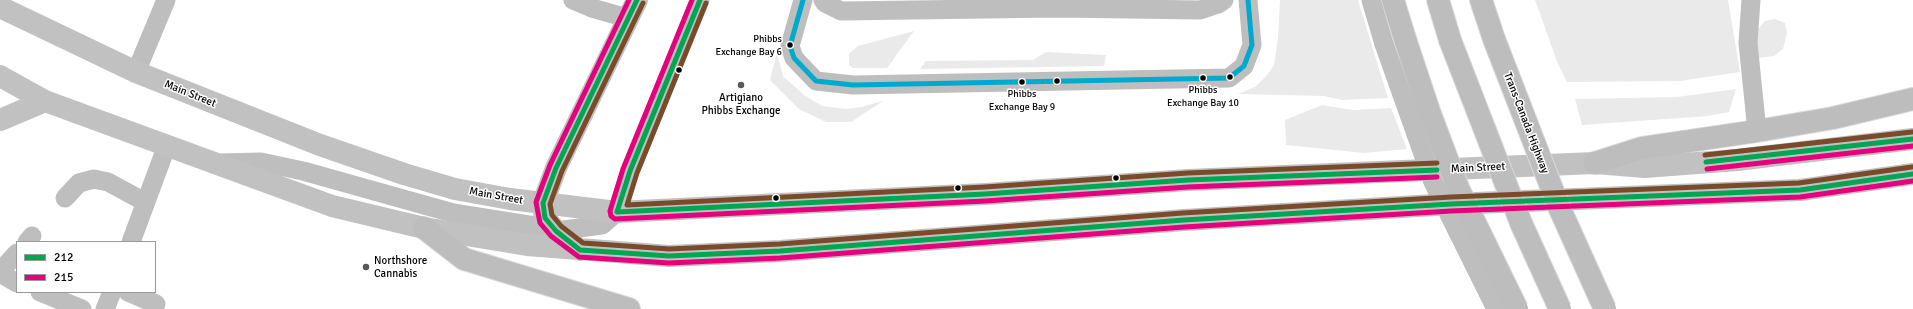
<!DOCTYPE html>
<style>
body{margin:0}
#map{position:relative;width:1913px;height:309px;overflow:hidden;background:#fff;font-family:Signika,sans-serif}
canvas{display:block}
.legend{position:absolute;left:16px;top:241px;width:140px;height:52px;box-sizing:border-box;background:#fff;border:1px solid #999;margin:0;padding:5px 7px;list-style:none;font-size:12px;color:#000}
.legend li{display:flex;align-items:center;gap:8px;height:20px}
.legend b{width:20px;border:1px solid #999}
</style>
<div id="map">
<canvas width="1913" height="309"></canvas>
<ul class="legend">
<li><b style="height:5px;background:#00a651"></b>212</li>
<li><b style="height:5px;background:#e5007d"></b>215</li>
</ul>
</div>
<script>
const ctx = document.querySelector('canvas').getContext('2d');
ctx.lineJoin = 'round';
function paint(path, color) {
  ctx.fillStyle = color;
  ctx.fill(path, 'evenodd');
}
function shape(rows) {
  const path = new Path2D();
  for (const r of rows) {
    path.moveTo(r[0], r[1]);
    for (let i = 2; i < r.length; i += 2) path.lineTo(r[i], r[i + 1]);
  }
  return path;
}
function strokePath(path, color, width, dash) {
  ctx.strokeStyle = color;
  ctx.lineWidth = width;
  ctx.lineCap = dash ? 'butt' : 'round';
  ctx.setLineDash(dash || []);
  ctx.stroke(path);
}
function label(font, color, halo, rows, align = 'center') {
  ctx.font = font + ' Signika,sans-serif';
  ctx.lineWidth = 3;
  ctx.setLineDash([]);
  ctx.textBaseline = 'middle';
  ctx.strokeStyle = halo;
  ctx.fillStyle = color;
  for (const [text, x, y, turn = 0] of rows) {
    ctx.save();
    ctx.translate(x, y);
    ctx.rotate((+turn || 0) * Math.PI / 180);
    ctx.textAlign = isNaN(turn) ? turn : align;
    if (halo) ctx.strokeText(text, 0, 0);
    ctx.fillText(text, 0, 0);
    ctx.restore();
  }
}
const green = shape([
 [1280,0,1358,0,1388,98,1342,100,1324,96,1238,94,1255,87,1267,75,1274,65,1278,38],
 [1535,0,1728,0,1740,72,1680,81,1567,82,1558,64],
 [1775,19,1785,23,1787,33,1783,49,1774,56,1759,58,1755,41,1758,29,1765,21],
 [914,31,887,68,853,68,849,65,849,54,858,46],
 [1046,52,1106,55,1104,66,920,69,926,61,1033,60],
 [777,53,783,76,804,95,822,106,846,109,861,107,883,101,851,122,826,122,799,109,770,80],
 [1736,89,1729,112,1708,116,1582,125,1575,99,1677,97],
 [1322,105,1353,110,1391,108,1407,149,1364,153,1286,145,1285,120]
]);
const lane = shape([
 [573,0,592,8,627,18],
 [803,0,790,46,794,58,816,81,853,85,1229,78,1244,66,1252,45,1248,0],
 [823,0,825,3,841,11,1057,8,1200,10,1218,4,1224,0],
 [1371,0,1384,44],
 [1751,0,1748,43,1757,131],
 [136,72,166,0],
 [220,163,261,162,303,171,453,213,535,226,556,231,602,225,617,212,630,171,700,0],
 [65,198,79,183,94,179,108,182,145,202],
 [27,242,32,236],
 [131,242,167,145],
 [17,253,5,266,5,276,17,283],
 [40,292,82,309],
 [128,292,156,304],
 [105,309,112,292]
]);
const secondary = shape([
 [0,7,136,72,320,145,404,174,455,189,510,199,617,212,985,194,1188,180,1595,163,1645,167,1737,160,1913,139],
 [0,76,45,101,332,206,424,228,527,245,669,256,780,251,1184,220,1451,204,1800,190,1913,174],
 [0,120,45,101],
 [580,250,556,231,545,218,543,203,556,168,637,0]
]);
const highway = shape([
 [1393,0,1406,42],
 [1438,0,1450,40],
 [1481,0,1494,39],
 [1595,163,1642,148,1757,131,1833,118,1913,99],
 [424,228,464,259,629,309]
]);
const laneBridge = shape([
 [1384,44,1433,182,1496,309]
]);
const highwayBridge = shape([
 [1494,39,1559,207,1605,309],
 [1450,40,1521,223,1560,309],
 [1406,42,1430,114,1458,188,1517,309]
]);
const bus1 = shape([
 [637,0,556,168,543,203,545,218,556,231,580,250,669,256,780,251,1184,220,1451,204,1800,190,1913,174],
 [700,0,630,171,617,212,985,194,1188,180,1437,170],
 [1706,162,1913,139]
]);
const bus2 = shape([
 [629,0,550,165,536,202,540,223,551,236,579,257,669,263,780,258,1184,227,1451,211,1800,197,1913,181],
 [692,0,623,169,610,211,611,216,615,219,985,201,1188,187,1437,177],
 [1707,169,1913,146]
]);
const bus3 = shape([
 [643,3,562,171,550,204,552,215,561,226,583,243,669,249,780,244,1183,213,1451,197,1799,183,1912,167],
 [706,3,637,173,627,205,985,187,1188,173,1437,163],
 [1705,155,1912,132]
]);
const bus4 = shape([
 [803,0,790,46,794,58,816,81,853,85,1229,78,1244,66,1252,45,1248,0]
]);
const markers = [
 [790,45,3.5,"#000"],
 [679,70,3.5,"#000"],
 [1230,77,3.5,"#000"],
 [1203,78,3.5,"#000"],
 [1057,81,3.5,"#000"],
 [1022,82,3.5,"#000"],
 [741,85,4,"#595959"],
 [1116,178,3.5,"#000"],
 [958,188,3.5,"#000"],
 [776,198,3.5,"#000"],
 [366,267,4,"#595959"]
];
const busNames = [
 ["Phibbs",782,39,"right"],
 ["Exchange Bay 6",782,52,"right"],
 ["Phibbs",1203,90],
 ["Exchange Bay 10",1203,103],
 ["Phibbs",1022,94],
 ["Exchange Bay 9",1022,107]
];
const streetNames = [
 ["Main Street",190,94,22],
 ["Trans-Canada Highway",1526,123,69],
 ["Main Street",1478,168,-3],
 ["Main Street",496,196,10]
];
const poiNames = [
 ["Artigiano",741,98],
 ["Phibbs Exchange",741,111],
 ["Northshore",374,261,"left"],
 ["Cannabis",374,274,"left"]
];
paint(green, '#eaeaea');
strokePath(highway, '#dbdbdb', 24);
strokePath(lane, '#bebebe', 19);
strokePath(secondary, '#c1c1c1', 22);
strokePath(highway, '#bdbdbd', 22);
strokePath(highwayBridge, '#dbdbdb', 24, []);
strokePath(laneBridge, '#bebebe', 19);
strokePath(highwayBridge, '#bdbdbd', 22);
strokePath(bus1, '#00a651', 5);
strokePath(bus2, '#e5007d', 5);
strokePath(bus3, '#7a4b2a', 5);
strokePath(bus4, '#00a9ce', 5);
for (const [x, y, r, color] of markers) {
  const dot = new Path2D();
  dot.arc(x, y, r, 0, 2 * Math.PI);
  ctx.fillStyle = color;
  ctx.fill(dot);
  strokePath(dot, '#fff', 1.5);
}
label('10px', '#000', '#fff', busNames);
label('11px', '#000', '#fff', streetNames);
label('11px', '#000', '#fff', poiNames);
</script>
